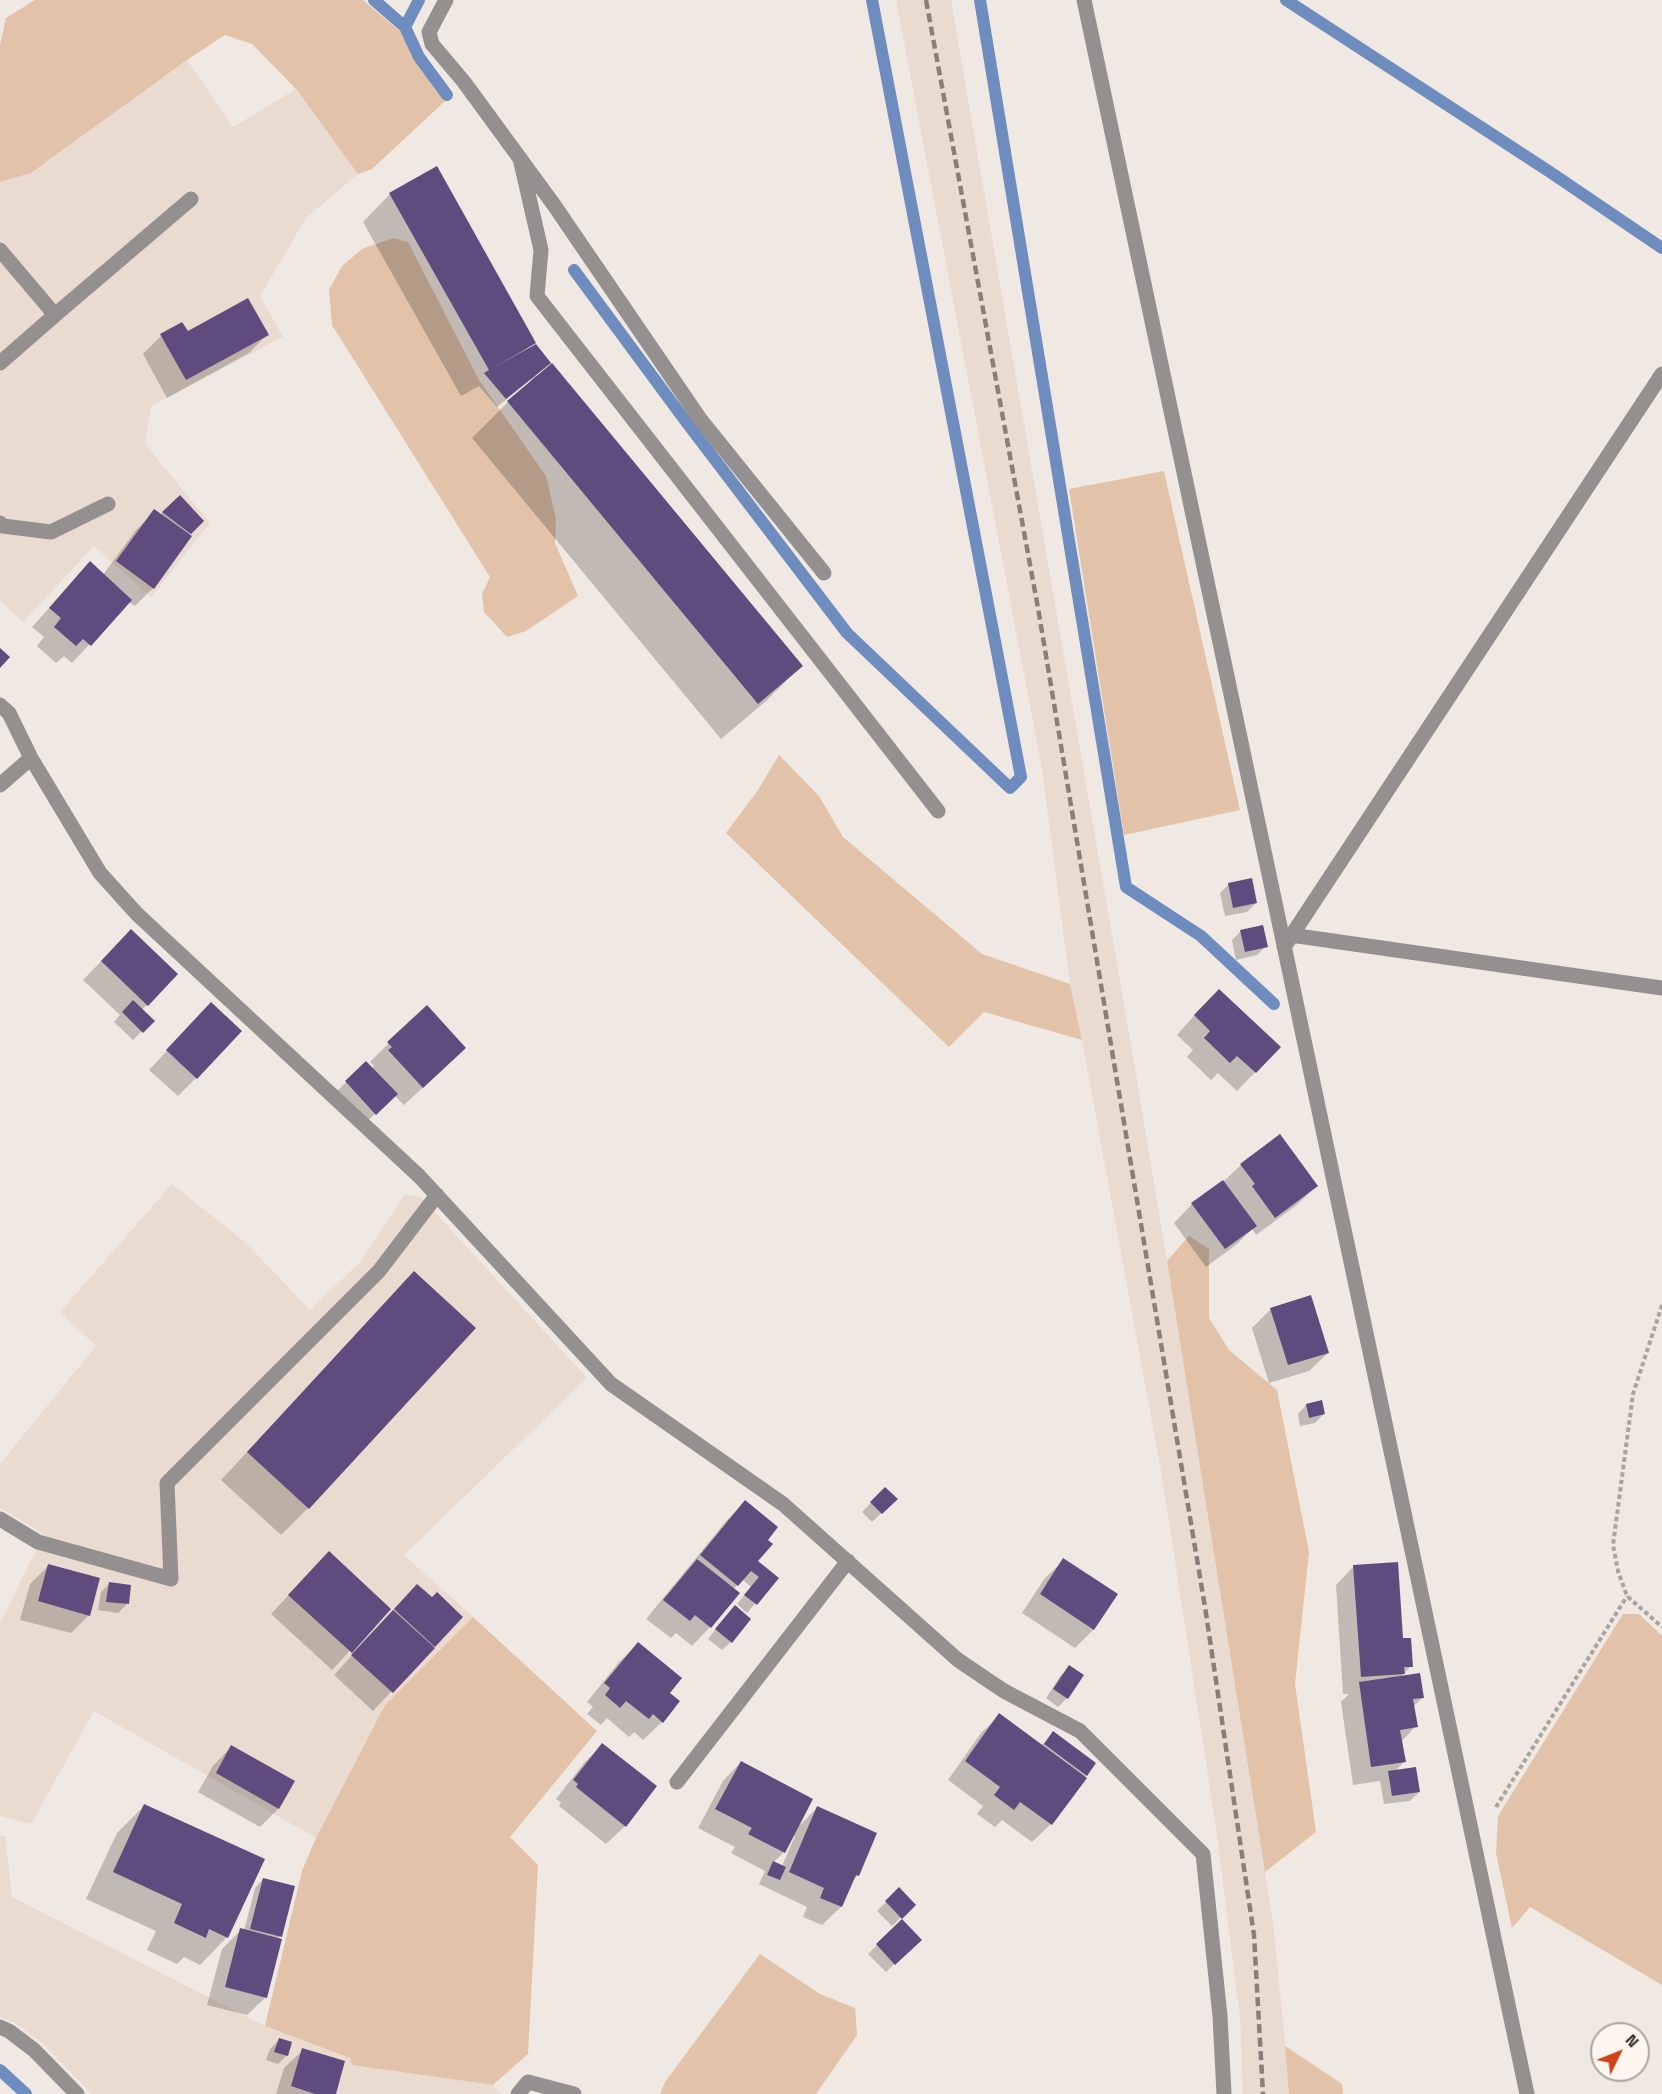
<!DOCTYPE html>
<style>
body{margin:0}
#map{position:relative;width:1662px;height:2094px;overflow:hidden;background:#f0e8e2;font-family:"Space Grotesk",sans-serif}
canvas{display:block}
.north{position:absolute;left:1590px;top:2022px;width:60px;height:60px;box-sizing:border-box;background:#fdf5ef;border:2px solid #aaa5a0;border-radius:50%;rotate:47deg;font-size:16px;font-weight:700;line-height:24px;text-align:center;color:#2e2c29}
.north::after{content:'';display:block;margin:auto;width:21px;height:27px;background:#cb4316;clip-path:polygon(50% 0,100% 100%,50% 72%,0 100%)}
</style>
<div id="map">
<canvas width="1662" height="2094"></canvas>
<div class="north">N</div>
</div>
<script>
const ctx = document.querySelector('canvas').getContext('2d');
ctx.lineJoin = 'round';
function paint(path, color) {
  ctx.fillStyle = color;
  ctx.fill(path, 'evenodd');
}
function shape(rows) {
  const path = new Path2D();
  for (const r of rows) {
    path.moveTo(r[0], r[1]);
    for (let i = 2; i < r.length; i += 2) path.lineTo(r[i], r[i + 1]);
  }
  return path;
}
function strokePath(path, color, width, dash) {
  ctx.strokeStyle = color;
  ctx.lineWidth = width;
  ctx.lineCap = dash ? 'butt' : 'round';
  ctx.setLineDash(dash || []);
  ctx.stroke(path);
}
const built = shape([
 [896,0,951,0,1135,1068,1167,1261,1273,1922,1289,2082,1289,2094,1243,2094,1240,2017,1216,1828,1161,1471,1082,1040,1070,984,1042,769],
 [187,60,233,127,296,89,358,174,306,218,260,296,283,337,151,406,145,444,210,523,151,597,94,546,23,622,0,601,0,182,31,173],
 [172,1184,246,1243,310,1310,361,1261,405,1194,421,1197,587,1378,404,1555,473,1617,385,1705,316,1838,94,1711,31,1824,0,1816,0,1623,44,1534,0,1508,0,1464,96,1346,60,1312],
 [0,1836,5,1836,12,1897,265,2026,351,2058,352,2065,493,2085,501,2094,92,2094,42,2043,15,2023,0,2017]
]);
const green = shape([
 [35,0,363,0,402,33,414,59,445,101,372,169,358,174,296,89,252,44,225,35,187,60,31,173,0,182,0,45,6,18],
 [393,238,408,242,479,380,546,476,556,519,555,543,578,596,526,631,507,637,484,612,482,594,490,577,332,325,329,290,342,266,362,249],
 [1164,471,1240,810,1124,835,1069,489],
 [779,755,819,796,843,837,982,954,1070,984,1082,1040,984,1012,949,1047,726,833,758,790],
 [1189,1236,1209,1249,1209,1318,1229,1350,1277,1390,1309,1552,1295,1684,1316,1832,1265,1872,1167,1261],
 [1623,1614,1639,1614,1662,1636,1662,1985,1530,1907,1512,1928,1496,1853,1498,1816],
 [473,1617,597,1731,510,1837,538,1865,528,2054,493,2085,352,2065,350,2058,265,2026,302,1871,316,1838,385,1705],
 [760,1954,820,1994,855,2008,857,2035,816,2094,660,2094,665,2082],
 [1285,2046,1342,2084,1343,2094,1289,2094]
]);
const shadow = shape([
 [390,194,534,342,526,350,549,363,536,375,801,666,765,702,721,739,472,438,508,402,532,382,530,380,497,407,479,386,461,396,363,222],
 [187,333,267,335,249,353,167,398,143,354,161,336],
 [180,497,202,521,188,535,153,588,135,606,129,602,72,663,64,656,56,663,37,646,44,637,32,627,90,563,103,575,136,530,155,511,160,515],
 [1229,884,1256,903,1247,912,1225,916,1220,893],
 [1241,931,1266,946,1257,955,1236,960,1232,940],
 [113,949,176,974,141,1011,152,1021,133,1040,114,1022,120,1015,83,980],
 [1200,1009,1279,1047,1237,1091,1218,1073,1211,1080,1187,1057,1193,1050,1177,1035],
 [193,1023,196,1078,178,1096,149,1070],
 [389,1043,446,1066,404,1105,395,1096,366,1122,337,1091,366,1063,371,1069,374,1066,370,1062],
 [1241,1165,1316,1186,1298,1204,1256,1235,1252,1229,1237,1244,1206,1267,1174,1223,1192,1204,1223,1182],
 [414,1273,308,1508,281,1535,221,1480],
 [1271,1309,1328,1353,1309,1371,1269,1383,1252,1328],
 [1306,1405,1324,1414,1315,1423,1300,1426,1298,1414],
 [885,1489,896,1499,872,1522,862,1512],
 [745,1502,766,1540,752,1567,777,1578,747,1613,737,1604,751,1587,742,1579,733,1590,738,1593,710,1627,692,1646,676,1633,671,1638,646,1619,727,1520],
 [1064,1560,1116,1595,1093,1630,1075,1648,1022,1613,1045,1578],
 [49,1565,89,1615,71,1633,20,1620,30,1584],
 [1354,1566,1401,1639,1411,1666,1399,1678,1423,1697,1413,1707,1416,1726,1401,1742,1404,1762,1395,1771,1419,1792,1410,1801,1384,1804,1380,1781,1353,1785,1341,1702,1349,1694,1343,1694,1336,1585],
 [310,1572,389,1609,332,1670,271,1614],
 [110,1583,127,1604,118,1613,98,1610,101,1592],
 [432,1599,461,1617,373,1711,334,1675,399,1604],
 [726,1616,731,1642,722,1650,708,1639],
 [638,1644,662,1722,643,1740,634,1732,629,1737,607,1718,601,1725,587,1714,593,1707,587,1702,619,1662],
 [1070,1667,1067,1698,1058,1707,1046,1698,1061,1675],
 [1000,1715,1041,1746,1053,1733,1086,1775,1051,1824,1032,1842,1002,1820,995,1827,977,1814,983,1806,948,1780,981,1733],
 [602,1745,625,1826,606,1844,559,1806,561,1803,556,1799,584,1763],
 [231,1747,293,1782,278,1809,260,1827,198,1792,213,1766],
 [741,1762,797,1828,817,1808,858,1875,852,1881,841,1907,822,1925,803,1917,807,1907,759,1884,765,1871,731,1853,735,1847,698,1828,723,1781],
 [793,1835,795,1836,782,1866,773,1863,783,1853],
 [144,1806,227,1937,200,1965,184,1957,177,1964,147,1950,156,1931,86,1899,117,1833],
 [263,1879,281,1936,277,1939,266,1997,247,2015,207,2005,222,1949,241,1930,244,1931,255,1888],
 [899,1889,914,1905,892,1926,877,1911],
 [919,1940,886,1972,868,1954,877,1945],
 [279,2040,287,2055,278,2064,266,2060,270,2049],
 [303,2050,334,2094,276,2094,284,2068]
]);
const stream = shape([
 [374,0,405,27,419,57,447,95],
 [980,0,1126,887,1201,936,1274,1004],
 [1286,0,1550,172,1662,248],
 [405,27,419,0],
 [574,270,684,419,847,633,1010,788,1021,777,872,0],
 [0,2070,26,2094]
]);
const building = shape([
 [437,166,536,343,493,368,536,344,551,363,506,399,484,373,489,370,389,193],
 [248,298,269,335,186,380,160,334,182,322,188,331],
 [552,363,803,666,758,704,507,401],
 [180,495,204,521,191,534,162,512],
 [154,509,192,536,154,589,116,561],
 [90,561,132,600,91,646,83,639,76,646,54,627,61,618,49,608],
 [0,648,10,657,0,668],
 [1252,878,1257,903,1233,908,1228,883],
 [1263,925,1268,947,1245,952,1240,930],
 [131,929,178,974,148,1006,101,961],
 [1219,989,1281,1047,1256,1073,1237,1056,1230,1063,1204,1038,1210,1031,1194,1015],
 [133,1000,155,1021,143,1033,122,1012],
 [211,1002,242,1031,197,1079,166,1050],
 [427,1005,466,1048,423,1088,388,1050,392,1047,387,1042],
 [366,1061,398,1094,376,1115,345,1081],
 [1280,1134,1318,1186,1275,1218,1252,1186,1255,1184,1240,1164],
 [1223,1180,1257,1226,1225,1249,1191,1203],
 [414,1271,476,1328,309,1509,247,1452],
 [1311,1295,1329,1353,1288,1365,1270,1308],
 [1322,1400,1325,1414,1309,1418,1306,1404],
 [885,1487,898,1499,882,1514,870,1502],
 [745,1500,778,1527,768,1540,773,1544,758,1561,779,1578,757,1605,744,1595,759,1577,751,1571,738,1586,700,1555],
 [329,1551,391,1609,352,1653,288,1595],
 [1063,1558,1118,1594,1094,1630,1040,1594],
 [697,1559,740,1593,711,1628,695,1615,690,1621,663,1600],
 [1398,1562,1403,1638,1411,1638,1413,1667,1404,1667,1405,1674,1361,1677,1353,1565],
 [48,1564,100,1578,90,1616,38,1601],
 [109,1582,131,1585,129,1604,106,1602],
 [417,1584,432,1597,437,1592,463,1617,435,1647,394,1609],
 [735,1605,751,1619,732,1643,715,1629],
 [393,1610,435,1648,393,1693,351,1655],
 [638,1642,682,1678,670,1693,680,1701,663,1723,653,1714,649,1719,626,1701,620,1708,605,1695,610,1688,604,1683],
 [1069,1665,1084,1675,1068,1699,1053,1689],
 [1420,1673,1424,1698,1413,1699,1418,1727,1400,1730,1406,1762,1371,1767,1359,1682],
 [999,1713,1087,1778,1052,1825,1020,1802,1014,1810,994,1795,1000,1787,965,1761],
 [1053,1731,1096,1763,1087,1776,1044,1744],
 [602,1743,657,1786,626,1827,576,1787,578,1784,573,1780],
 [231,1745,295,1781,279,1809,216,1773],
 [741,1761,813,1799,785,1853,748,1834,752,1828,715,1809],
 [1416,1767,1420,1792,1392,1796,1388,1771],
 [144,1804,265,1859,228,1938,209,1929,206,1938,174,1923,182,1904,113,1872],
 [817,1806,877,1833,859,1876,856,1875,842,1907,820,1898,824,1888,789,1872],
 [773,1861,786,1867,780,1880,767,1875],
 [263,1878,295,1886,282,1937,250,1929],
 [899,1887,916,1905,902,1919,885,1901],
 [902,1919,922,1940,895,1965,876,1944],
 [240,1928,282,1939,267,1998,225,1987],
 [279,2038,292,2042,288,2056,274,2052],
 [302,2048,345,2061,336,2094,315,2094,291,2086]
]);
const path = shape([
 [1662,1305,1633,1394,1613,1545,1618,1571,1627,1596,1662,1627],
 [1496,1807,1627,1596]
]);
const minor = shape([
 [446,0,429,32,432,44,464,82,554,205,700,419,824,573],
 [1084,0,1527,2094],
 [520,158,541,250,537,296,938,811],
 [0,250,55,315,191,199],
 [0,363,55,315],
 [0,523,3,526,51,532,108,504],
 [0,705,9,713,31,758,100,873,137,914,419,1176,611,1384,783,1504,958,1660,1004,1691,1080,1731,1203,1854,1220,2016,1224,2094],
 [0,785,31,758],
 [1291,935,1662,988],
 [1284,947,1662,374],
 [0,1519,38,1542,171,1579,167,1483,379,1271,437,1195],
 [677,1782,848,1561],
 [0,2027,9,2031,34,2050,77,2094],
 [518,2094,528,2082,574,2094]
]);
const rail = shape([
 [926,0,1038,608,1205,1607,1254,1935,1263,2094]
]);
paint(built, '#eadbd0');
paint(green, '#e2c2a9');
paint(shadow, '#0003');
strokePath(stream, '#6e8cbe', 12);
paint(building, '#604b7e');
strokePath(path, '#a9a49f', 4, [4.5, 3]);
strokePath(minor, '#94908f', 15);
strokePath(rail, '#85807c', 4.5, [9, 4.5]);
</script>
